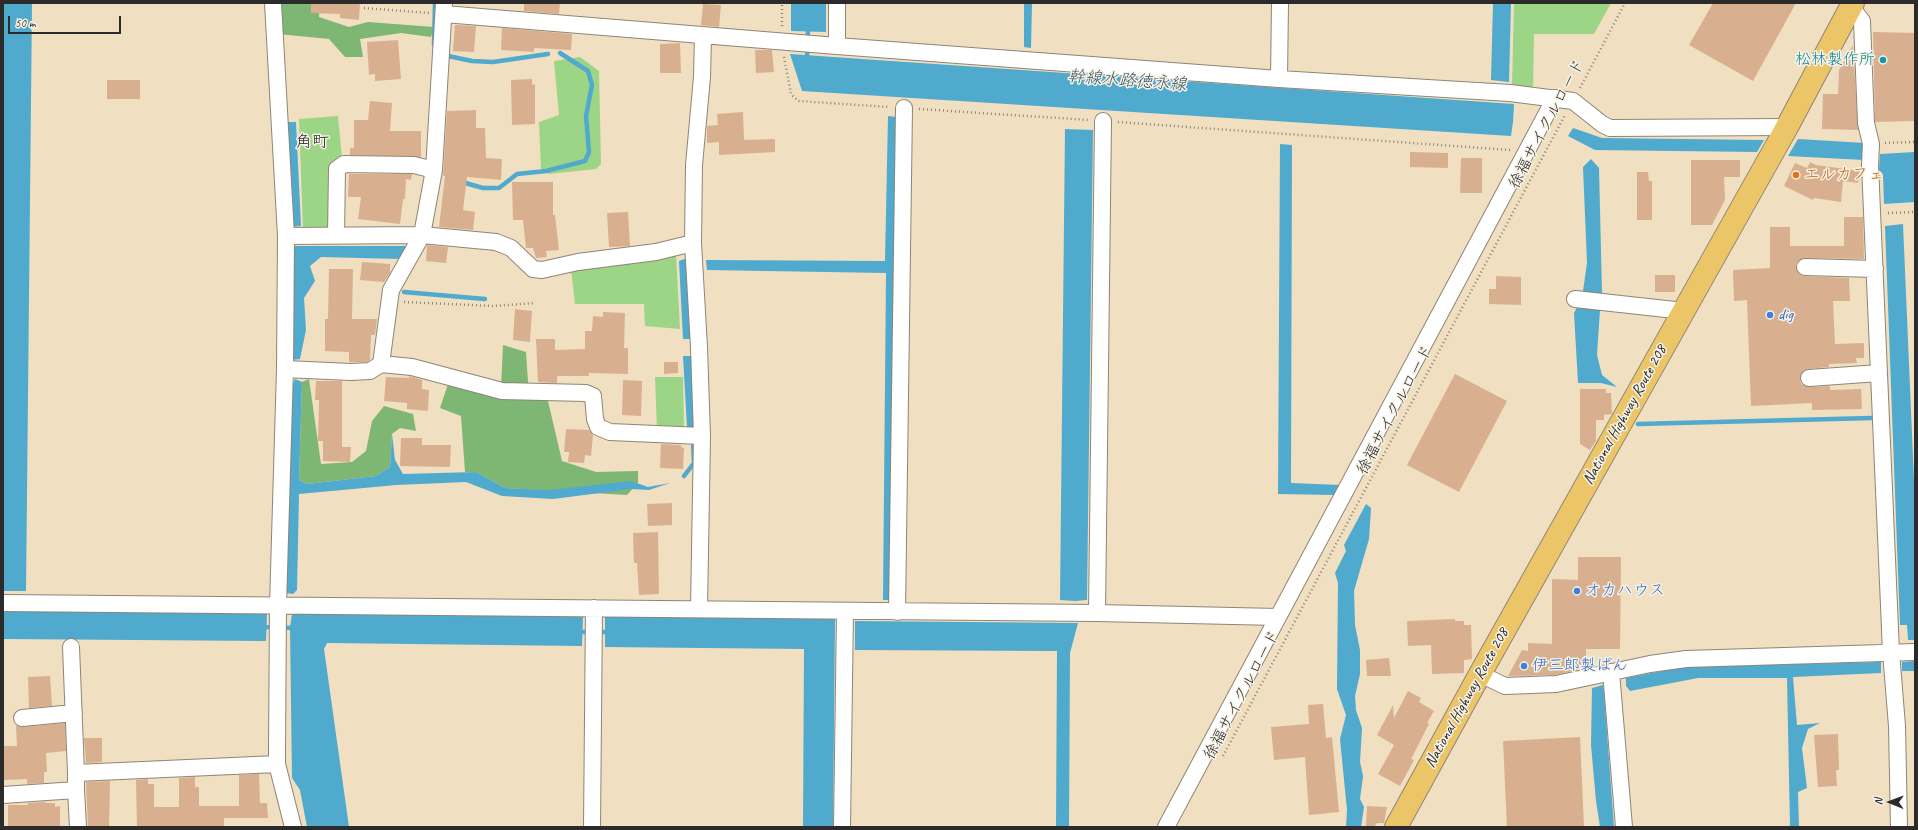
<!DOCTYPE html>
<meta charset="utf-8">
<style>
body{margin:0}
#map{position:relative;width:1918px;height:830px;overflow:hidden;background:#f0dfc1;font-family:Caveat,sans-serif}
canvas{display:block}
.frame{position:absolute;inset:0;border:4px solid #2b2b2b;pointer-events:none}
.north{position:absolute;left:1870px;top:782px;width:40px;height:40px;-webkit-text-stroke:3px #f7f3e8;paint-order:stroke;rotate:271deg;font-size:11px;font-weight:700;line-height:16px;text-align:center;color:#2b2b2b}
.north::after{content:'';display:block;margin:auto;width:14px;height:18px;background:#2b2b2b;clip-path:polygon(50% 0,100% 100%,50% 72%,0 100%)}
.scale{position:absolute;left:8px;top:16px;width:113px;height:18px;box-sizing:border-box;border:2px solid #2b2b2b;border-top:0;padding-left:5px;font-size:12px;line-height:14px;white-space:nowrap;color:#2b2b2b;-webkit-text-stroke:3px #f7f3e8;paint-order:stroke}
</style>
<div id="map">
<canvas width="1918" height="830"></canvas>
<div class="frame"></div>
<div class="north">N</div>
<div class="scale">50 m</div>
</div>
<script>
const ctx = document.querySelector('canvas').getContext('2d');
ctx.lineJoin = 'round';
function paint(path, color) {
  ctx.fillStyle = color;
  ctx.fill(path, 'evenodd');
}
function shape(rows) {
  const path = new Path2D();
  for (const r of rows) {
    path.moveTo(r[0], r[1]);
    for (let i = 2; i < r.length; i += 2) path.lineTo(r[i], r[i + 1]);
  }
  return path;
}
function strokePath(path, color, width, dash) {
  ctx.strokeStyle = color;
  ctx.lineWidth = width;
  ctx.lineCap = dash ? 'butt' : 'round';
  ctx.setLineDash(dash || []);
  ctx.stroke(path);
}
function label(font, color, halo, rows, align = 'center') {
  ctx.font = font + ' Caveat,"Klee One",sans-serif';
  ctx.lineWidth = 3;
  ctx.setLineDash([]);
  ctx.textBaseline = 'middle';
  ctx.strokeStyle = halo;
  ctx.fillStyle = color;
  for (const [text, x, y, turn = 0] of rows) {
    ctx.save();
    ctx.translate(x, y);
    ctx.rotate((+turn || 0) * Math.PI / 180);
    ctx.textAlign = isNaN(turn) ? turn : align;
    if (halo) ctx.strokeText(text, 0, 0);
    ctx.fillText(text, 0, 0);
    ctx.restore();
  }
}
const green = shape([
 [1514,3,1611,3,1594,34,1534,34,1533,89,1512,86],
 [580,57,599,71,601,164,596,169,549,174,541,169,539,122,559,115,554,61],
 [338,116,342,158,333,228,303,228,299,119],
 [676,254,680,329,645,326,644,304,575,304,571,269],
 [655,377,683,377,684,430,657,430]
]);
const forest = shape([
 [279,3,331,3,320,3,319,17,349,27,368,22,434,27,431,37,401,33,360,39,363,57,345,57,329,39,278,34],
 [503,345,526,352,529,396,548,401,562,461,596,472,638,471,638,483,627,495,505,488,476,472,465,472,461,416,440,408,449,381,501,387],
 [309,379,321,464,352,462,366,451,372,421,384,406,413,414,416,431,400,428,392,434,390,467,376,476,307,484,299,480,302,382]
]);
const water = shape([
 [3,3,32,3,26,591,3,591],
 [791,3,826,3,826,32,791,31],
 [1024,3,1032,3,1031,48,1024,47],
 [1493,3,1511,3,1509,82,1491,80],
 [790,54,1514,104,1513,122,1511,136,802,91],
 [888,116,896,117,890,600,883,600,886,273,707,270,706,260,885,261],
 [287,122,296,122,301,226,291,227],
 [1573,128,1602,138,1764,140,1757,152,1595,150,1568,136],
 [1065,129,1093,130,1087,600,1075,601,1060,600],
 [1798,139,1865,143,1864,160,1788,156],
 [1280,144,1292,145,1291,483,1341,485,1335,495,1278,494],
 [1915,152,1915,202,1884,204,1883,174,1879,170,1880,154],
 [1591,159,1599,168,1602,293,1596,294,1595,305,1600,310,1597,355,1602,375,1617,387,1601,383,1578,383,1574,313,1582,298,1587,263,1583,167],
 [1903,224,1915,504,1915,640,1908,640,1907,625,1900,625,1885,226],
 [292,246,407,246,400,259,321,257,310,266,315,281,304,298,306,330,300,359,292,360],
 [687,258,692,339,683,339,679,261],
 [683,356,693,356,696,426,692,427,687,427],
 [295,379,302,382,299,480,307,484,376,476,390,467,392,434,395,460,403,474,476,472,505,488,550,490,631,481,648,487,670,483,649,490,631,489,553,499,502,496,466,482,396,485,299,494,297,590,293,594,286,593,292,387],
 [1366,504,1371,508,1369,539,1354,591,1355,625,1360,650,1360,674,1355,696,1356,710,1362,728,1360,762,1363,776,1360,799,1364,807,1361,827,1346,827,1347,810,1340,739,1346,715,1337,689,1338,583,1335,573,1346,551,1344,545],
 [3,612,267,612,266,641,3,639],
 [295,613,583,616,582,646,327,643,324,649,349,827,307,827,300,790,292,778,290,627,292,614],
 [605,616,835,619,833,827,803,827,804,649,605,647],
 [855,621,1078,623,1070,653,1069,827,1056,827,1057,651,855,650],
 [1915,661,1915,671,1902,671,1902,662],
 [1881,662,1881,673,1793,677,1797,725,1820,723,1808,729,1802,748,1807,788,1798,792,1799,827,1790,827,1787,678,1698,678,1630,691,1626,686,1626,678,1683,667],
 [1603,685,1604,692,1614,827,1600,827,1596,801,1591,745,1592,688]
]);
const stream = shape([
 [434,45,435,3],
 [448,56,472,61,493,62,548,54],
 [807,61,808,27],
 [462,182,483,188,499,188,517,174,546,171,585,161,589,152,586,116,592,85,588,71,560,53],
 [404,292,485,299],
 [1638,424,1872,418],
 [684,476,694,463,693,440],
 [261,627,295,628],
 [577,632,609,632]
]);
const building = shape([
 [311,3,360,3,359,20,340,18,340,14,311,13],
 [524,3,560,3,559,14,524,11],
 [1713,3,1796,3,1753,81,1689,45],
 [703,4,721,5,719,27,701,25],
 [455,25,476,26,474,52,453,51],
 [502,28,572,34,571,50,534,48,534,52,501,50],
 [1873,32,1915,33,1915,121,1875,122],
 [398,40,401,79,375,81,375,74,369,75,367,42],
 [680,43,681,73,660,73,660,44],
 [1853,45,1858,130,1822,129,1823,94,1838,94,1839,70],
 [755,50,772,50,774,72,756,73],
 [532,79,532,85,535,84,535,124,512,125,511,80],
 [107,80,140,80,140,99,107,99],
 [370,101,392,103,390,131,421,131,421,157,350,155,350,148,354,148,354,120,368,120],
 [476,110,476,128,485,128,486,158,502,159,501,180,467,177,463,210,475,212,473,230,439,227,445,176,443,176,447,111],
 [743,112,744,140,775,139,775,152,719,155,719,142,707,143,707,126,718,125,717,114],
 [1410,152,1448,153,1448,168,1410,167],
 [1461,158,1482,158,1482,193,1460,193],
 [1691,160,1740,160,1740,177,1724,177,1725,200,1712,225,1691,225],
 [1810,162,1816,165,1860,171,1858,183,1843,181,1841,202,1814,198,1813,200,1784,186,1795,163,1807,168],
 [1637,172,1648,172,1649,181,1652,181,1652,220,1637,220],
 [349,174,412,174,411,180,406,179,405,199,403,199,400,224,358,219,361,197,348,197],
 [512,182,553,182,553,215,555,215,559,250,546,251,547,257,536,258,533,248,526,248,523,220,513,220],
 [628,212,630,246,609,247,607,213],
 [1844,217,1863,217,1864,259,1805,258,1797,262,1796,267,1800,275,1804,276,1849,278,1850,301,1833,301,1835,344,1864,343,1864,358,1856,358,1857,363,1829,364,1829,367,1808,369,1801,374,1800,379,1801,384,1809,387,1830,386,1830,390,1861,389,1862,409,1812,410,1812,403,1751,406,1747,300,1734,301,1733,270,1770,268,1770,227,1790,227,1790,246,1844,246],
 [427,245,448,247,446,263,426,261],
 [362,262,390,264,390,273,384,282,360,280],
 [329,269,353,269,352,319,377,319,375,335,371,335,370,360,367,362,349,362,349,352,325,351,325,319,328,319],
 [1655,275,1675,275,1675,292,1655,292],
 [1496,276,1521,277,1521,305,1489,304,1489,289,1496,289],
 [515,309,532,311,530,342,513,340],
 [603,312,625,313,624,348,628,348,628,374,589,373,589,376,557,376,557,383,538,382,536,339,555,339,555,350,585,349,585,331,592,331,593,316,603,317],
 [664,362,678,362,678,373,664,374],
 [1455,374,1507,401,1459,492,1407,465],
 [409,376,422,380,422,389,429,390,428,411,407,409,407,403,384,401,386,377,409,378],
 [623,380,642,381,641,416,622,415],
 [316,381,342,381,342,447,351,447,350,462,323,461,323,441,318,441,319,400,315,400],
 [1580,389,1606,389,1606,393,1611,393,1612,414,1604,415,1604,420,1596,420,1596,441,1590,450,1580,444],
 [566,429,589,430,593,435,591,456,585,455,584,463,568,462,569,452,564,452],
 [401,438,422,438,422,445,451,445,450,467,400,466],
 [661,444,681,445,681,447,684,448,683,469,660,468],
 [672,503,672,525,648,526,647,504],
 [658,532,659,594,639,595,637,563,634,563,633,533],
 [1578,557,1621,557,1620,649,1586,649,1586,668,1555,675,1508,676,1522,650,1528,651,1528,643,1552,644,1552,579,1578,580],
 [1455,619,1455,621,1464,621,1464,625,1471,625,1472,659,1464,660,1464,673,1432,674,1431,645,1408,646,1407,621],
 [1389,658,1391,676,1367,676,1366,660],
 [50,676,52,706,29,708,28,677],
 [1408,691,1421,698,1419,702,1434,711,1427,723,1429,724,1411,759,1414,760,1400,786,1378,774,1394,745,1377,735,1393,705,1394,718],
 [1323,704,1326,738,1332,737,1339,812,1309,815,1305,757,1274,760,1271,727,1309,724,1308,705],
 [65,723,66,751,46,753,47,772,44,772,44,783,27,784,27,779,3,780,3,746,17,746,16,726,23,727],
 [1838,734,1839,770,1836,770,1837,786,1818,787,1814,735],
 [1580,737,1584,827,1507,827,1503,741],
 [84,738,102,738,102,762,86,763],
 [259,774,260,803,267,803,268,818,224,818,224,827,137,827,136,780,148,779,148,784,154,784,154,807,179,807,179,778,195,777,195,787,199,787,199,806,239,806,239,775],
 [110,781,109,827,88,827,86,782],
 [45,802,46,803,55,803,55,807,60,806,60,827,8,827,8,805,28,805,28,803],
 [1367,806,1387,807,1384,823,1377,823,1374,827,1366,827]
]);
const path = shape([
 [364,8,430,13],
 [782,26,782,3],
 [784,57,791,94,798,101,890,107],
 [1580,88,1625,3],
 [919,109,1089,120],
 [1118,122,1510,150],
 [1885,143,1915,142],
 [1888,213,1915,212],
 [404,302,494,306,535,303],
 [1223,756,1565,115]
]);
const minor = shape([
 [273,3,286,236,285,369,278,605,277,751,277,764,293,827],
 [837,3,837,46,1279,79,1510,93,1573,101,1602,124,1610,128,1787,127],
 [1851,7,1862,21,1866,123,1871,144,1870,165,1891,652,1897,726,1899,827],
 [444,14,837,46],
 [1279,79,1280,3],
 [286,236,422,235,496,242,511,248,533,269,542,270,578,262,656,252,693,243],
 [336,236,337,169,344,164,414,165,434,170],
 [1805,267,1875,269],
 [1575,299,1684,311],
 [381,364,412,367,502,391,586,393,593,396,595,419,598,427,610,432,702,436],
 [285,369,351,372,370,371,381,364,391,290,422,235,434,170,444,3],
 [1809,378,1879,373],
 [3,603,1097,613,1278,617],
 [699,609,702,436,699,347,693,243,694,165,702,77,703,36],
 [897,612,904,108],
 [1097,613,1103,121],
 [71,647,76,773],
 [1611,672,1624,827],
 [1480,674,1505,686,1556,684,1650,664,1686,659,1915,652],
 [22,718,74,713],
 [76,790,78,827],
 [3,795,76,790,76,773,277,764],
 [592,827,594,608],
 [842,827,845,611],
 [1166,827,1555,98]
]);
const highway = shape([
 [1396,827,1480,674,1787,127,1853,3]
]);
const markers = [
 [1883,60,4,"#0f9aa8"],
 [1796,175,4,"#e8710a"],
 [1770,315,4,"#3f7fe0"],
 [1577,591,4,"#3f7fe0"],
 [1524,666,4,"#3f7fe0"]
];
const cultureNames = [
 ["松林製作所",1875,60]
];
const streetNames = [
 ["徐福サイクルロード",1547,124,-62],
 ["徐福サイクルロード",1395,410,-62],
 ["National Highway Route 208",1625,415,-61],
 ["徐福サイクルロード",1242,695,-62],
 ["National Highway Route 208",1467,698,-61]
];
const foodNames = [
 ["エルカフェ",1804,175]
];
const shopNames = [
 ["dig",1778,315],
 ["オカハウス",1585,591],
 ["伊三郎製ぱん",1532,666]
];
const waterNames = [
 ["幹線水路徳永線",1127,81,4]
];
const neighbourhoodNames = [
 ["角町",312,143]
];
paint(green, '#9dd587');
paint(forest, '#7eb674');
paint(water, '#4faacd');
strokePath(stream, '#4faacd', 4.5);
paint(building, '#d8b090');
strokePath(minor, '#8e8576', 18);
strokePath(highway, '#8e8576', 24);
strokePath(path, '#8e8576', 2.5, [1, 3]);
strokePath(minor, '#fff', 16);
strokePath(highway, '#ecc569', 22);
for (const [x, y, r, color] of markers) {
  const dot = new Path2D();
  dot.arc(x, y, r, 0, 2 * Math.PI);
  ctx.fillStyle = color;
  ctx.fill(dot);
  strokePath(dot, '#f7f3e8', 1.5);
}
label('16px', '#0d838f', '#f7f3e8', cultureNames, 'right');
label('16px', '#2b2b2b', '#f7f3e8', streetNames);
label('16px', '#c56008', '#f7f3e8', foodNames, 'left');
label('16px', '#366cbe', '#f7f3e8', shopNames, 'left');
label('italic 17px', '#385764', '#f7f3e8', waterNames);
label('17px', '#2b2b2b', '#f7f3e8', neighbourhoodNames);
</script>
